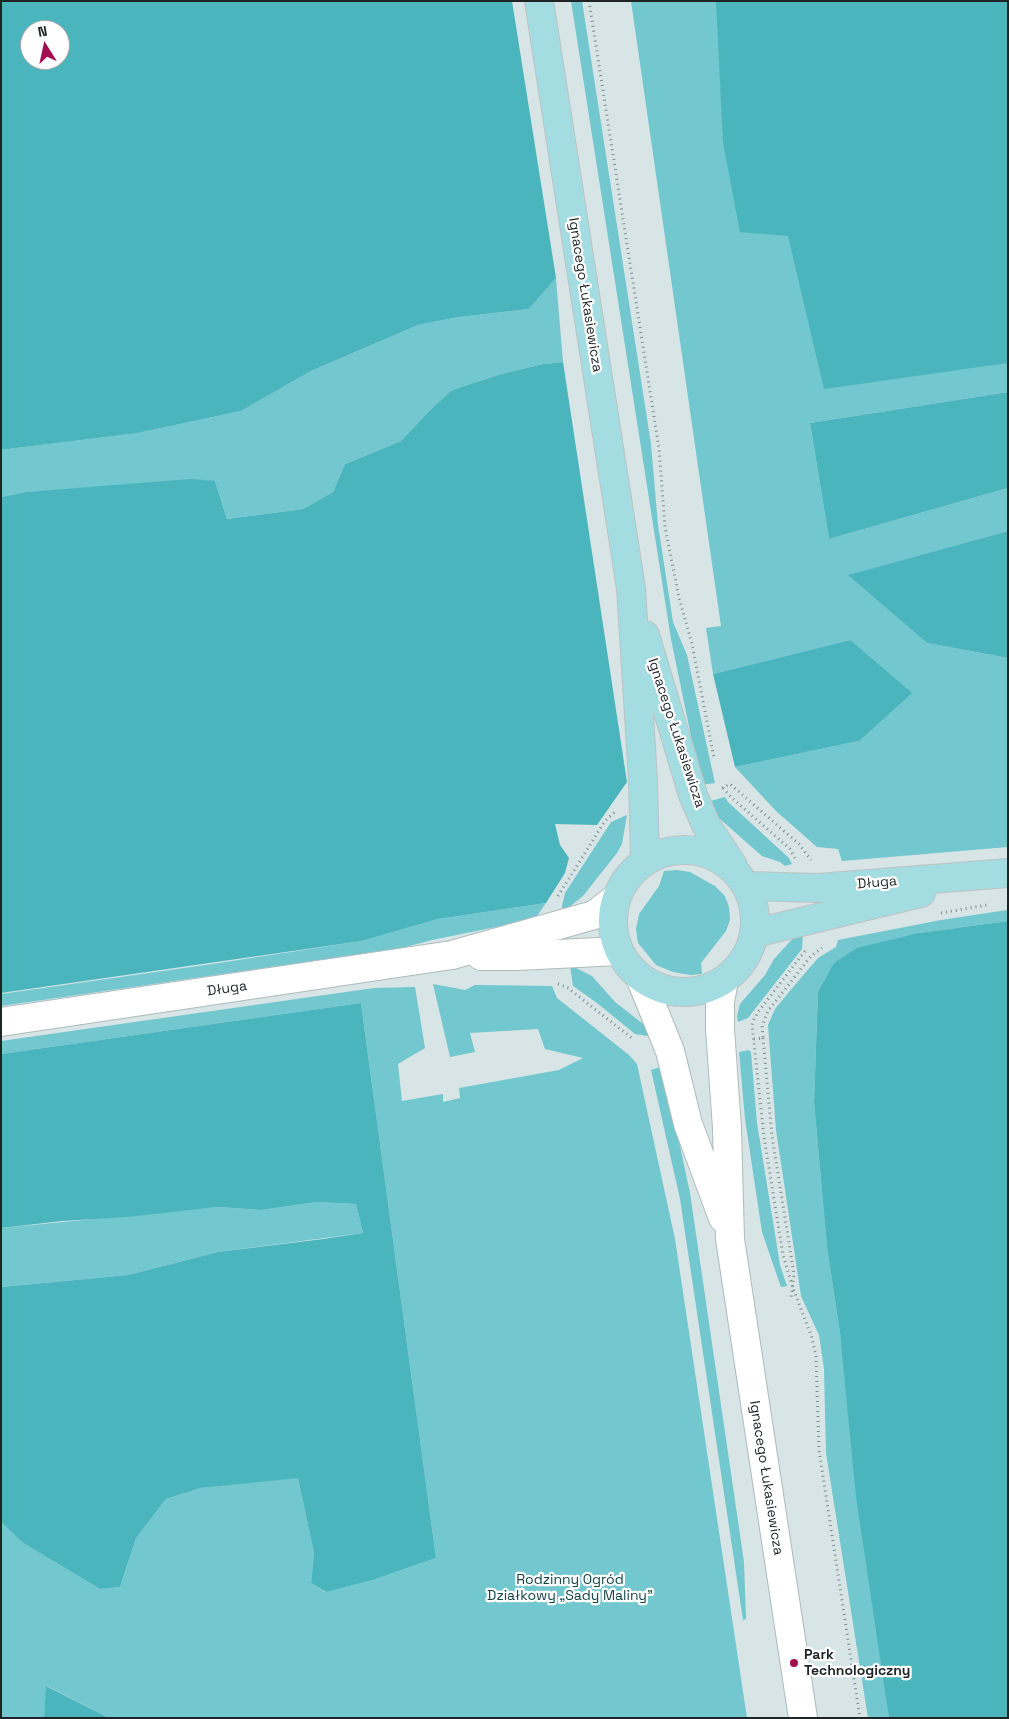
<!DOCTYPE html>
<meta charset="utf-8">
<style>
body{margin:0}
#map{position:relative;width:1009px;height:1719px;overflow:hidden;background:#d7e5e6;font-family:"Space Grotesk",sans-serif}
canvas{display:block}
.frame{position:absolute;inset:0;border:2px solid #1f2425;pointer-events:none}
.north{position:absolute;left:20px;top:20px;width:50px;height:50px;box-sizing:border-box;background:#fff;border:1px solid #a5a7a8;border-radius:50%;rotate:350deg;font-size:14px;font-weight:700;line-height:20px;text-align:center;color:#1f2425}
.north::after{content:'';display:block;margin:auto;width:18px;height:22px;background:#a30e50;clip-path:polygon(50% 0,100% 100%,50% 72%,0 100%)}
</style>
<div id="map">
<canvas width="1009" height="1719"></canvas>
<div class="frame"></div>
<div class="north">N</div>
</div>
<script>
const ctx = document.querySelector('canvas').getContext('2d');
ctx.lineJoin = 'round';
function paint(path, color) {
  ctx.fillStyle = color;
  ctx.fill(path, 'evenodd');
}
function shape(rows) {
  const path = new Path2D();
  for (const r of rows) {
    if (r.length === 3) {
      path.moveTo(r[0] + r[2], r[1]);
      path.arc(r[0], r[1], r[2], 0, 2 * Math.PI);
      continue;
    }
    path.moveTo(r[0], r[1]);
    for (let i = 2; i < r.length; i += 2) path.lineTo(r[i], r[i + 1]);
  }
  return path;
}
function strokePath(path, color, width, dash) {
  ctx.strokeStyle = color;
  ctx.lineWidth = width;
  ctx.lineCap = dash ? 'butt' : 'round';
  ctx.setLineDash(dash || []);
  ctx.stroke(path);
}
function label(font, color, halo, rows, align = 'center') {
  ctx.font = font + ' "Space Grotesk",sans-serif';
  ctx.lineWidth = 4.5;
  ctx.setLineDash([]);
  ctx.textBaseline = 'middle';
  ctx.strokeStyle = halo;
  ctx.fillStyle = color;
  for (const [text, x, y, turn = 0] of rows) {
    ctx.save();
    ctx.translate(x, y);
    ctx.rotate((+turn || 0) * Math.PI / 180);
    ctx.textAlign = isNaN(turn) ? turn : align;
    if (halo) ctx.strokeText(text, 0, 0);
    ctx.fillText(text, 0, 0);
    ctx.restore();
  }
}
const green = shape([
 [571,1,582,1,651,444,658,525,673,622,687,655,715,783,701,785,671,639],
 [631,1,1008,1,1008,392,810,423,829,539,1008,488,1008,531,849,575,927,643,1008,658,1008,847,842,861,838,849,817,847,776,811,735,767,859,741,850,640,713,674,706,628,721,626],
 [556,278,563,362,543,364,501,374,452,390,430,410,401,441,345,464,333,492,303,509,227,519,215,481,26,492,1,497,1,450,138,433,241,411,311,371,418,325,459,317,529,309],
 [725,797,728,802,789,858,792,864,785,866,780,862,762,856,712,812,707,802],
 [627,815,622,844,617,853,583,896,563,912,562,906,565,893,611,822],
 [677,870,690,872,715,886,725,896,729,907,730,920,726,931,701,963,702,974,690,975,673,972,656,965,638,943,636,929,639,914,659,886,664,871],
 [546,903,535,919,432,940,402,948,1,1006,1,994,212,964,362,941,438,919],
 [1007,910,1008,921,919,933,818,992,814,1102,827,1246,840,1333,889,1718,868,1718,826,1453,824,1369,819,1335,801,1296,776,1130,768,1025,775,1009,794,986,818,958,836,947,838,940,941,920],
 [803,932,802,949,748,1018,738,1022,737,1016,740,1004,765,975,774,959,796,935],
 [570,965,592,976,615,1002,647,1027,654,1037,635,1034,597,1003,573,986],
 [433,984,465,990,475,985,552,986,557,998,629,1055,637,1064,675,1239,747,1718,109,1718,47,1686,44,1718,1,1718,1,1522,23,1543,100,1589,120,1587,136,1538,166,1499,201,1488,298,1477,314,1553,311,1583,325,1592,373,1580,436,1558,361,1003,1,1054,1,1041,374,988,415,987,425,1048,398,1064,402,1101,443,1094,443,1102,460,1098,459,1088,559,1070,583,1058,545,1049,538,1029,470,1033,475,1052,450,1057],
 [749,1050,751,1052,757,1123,780,1265,787,1286,781,1287,762,1232,745,1119,739,1052],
 [663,1066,690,1193,744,1562,746,1619,743,1620,680,1199,651,1070],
 [317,1202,356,1204,363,1233,218,1252,128,1275,1,1287,1,1228,218,1207,261,1210]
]);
const forest = shape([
 [1,1,512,1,556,278,529,309,459,317,418,325,311,371,241,411,138,433,1,450],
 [30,30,60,30,60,60,30,60],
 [716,1,1008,1,1008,363,824,389,788,236,740,232,723,143],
 [563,362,627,782,597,825,555,824,560,845,569,858,565,873,546,903,438,919,362,941,1,993,1,497,26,492,191,479,215,481,227,519,303,509,333,492,345,464,401,441,430,410,452,390,501,374,543,364],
 [1008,392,1008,488,829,539,810,423],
 [1008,531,1008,658,927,643,848,575],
 [850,640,912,693,859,741,735,767,713,674],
 [1008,921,1008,1718,889,1718,856,1497,840,1333,827,1247,814,1102,818,992,834,963,857,948,919,933],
 [361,1003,436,1558,373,1580,326,1592,311,1583,314,1553,298,1478,201,1488,166,1499,136,1538,120,1587,100,1589,23,1543,1,1522,1,1287,128,1275,218,1252,323,1239,363,1233,356,1204,317,1202,261,1210,218,1207,127,1217,62,1221,1,1228,1,1054],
 [46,1686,109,1718,44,1718]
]);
const path = shape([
 [589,1,659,449,665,527,679,598,692,644,714,758],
 [722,788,730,784,799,844,811,860],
 [723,788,732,798,790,849,796,860],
 [558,896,605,821,616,811],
 [941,913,987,905],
 [805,951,758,1012,753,1021,752,1025,764,1137,783,1255,793,1288,812,1338,816,1357,819,1450,860,1718],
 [558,984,568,988,633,1039],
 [763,1038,772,1136,794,1274,791,1298],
 [754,1039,763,1038,762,1026,768,1011,811,956,822,948]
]);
const minor = shape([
 [481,956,517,956,619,951],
 [640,977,670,1051,688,1124,723,1218],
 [724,980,720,1002,720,1029,727,1128,730,1239,803,1718],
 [1,1022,452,955,594,915,616,898]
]);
const major = shape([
 [539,1,631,588,643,779,645,861],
 [645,635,693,795,706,825,733,866],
 [684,921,71],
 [747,886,818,888,1008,873],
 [755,933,921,893]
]);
const markers = [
 [794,1663,5,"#a30e50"]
];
const streetNames = [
 ["Ignacego Łukasiewicza",585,295,81],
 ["Ignacego Łukasiewicza",676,733,72],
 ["Długa",877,883,-5],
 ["Długa",227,989,-8],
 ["Ignacego Łukasiewicza",766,1478,81]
];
const parkNames = [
 ["Rodzinny Ogród",570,1580],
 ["Działkowy „Sady Maliny”",570,1596]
];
const poiNames = [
 ["Park",804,1655],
 ["Technologiczny",804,1671]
];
paint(green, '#73c7ce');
paint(forest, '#4bb5be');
strokePath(minor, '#adbbbc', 30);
strokePath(major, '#c0c2c2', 30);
strokePath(path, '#818b8c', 3, [1, 4]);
strokePath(minor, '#fff', 28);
strokePath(major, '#a3dde2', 28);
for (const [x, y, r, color] of markers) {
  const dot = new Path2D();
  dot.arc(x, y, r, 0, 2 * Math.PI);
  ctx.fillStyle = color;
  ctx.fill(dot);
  strokePath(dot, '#fff', 2);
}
label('14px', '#1f2425', '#fff', streetNames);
label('14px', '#144448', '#fff', parkNames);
label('bold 14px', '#1f2425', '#fff', poiNames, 'left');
</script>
